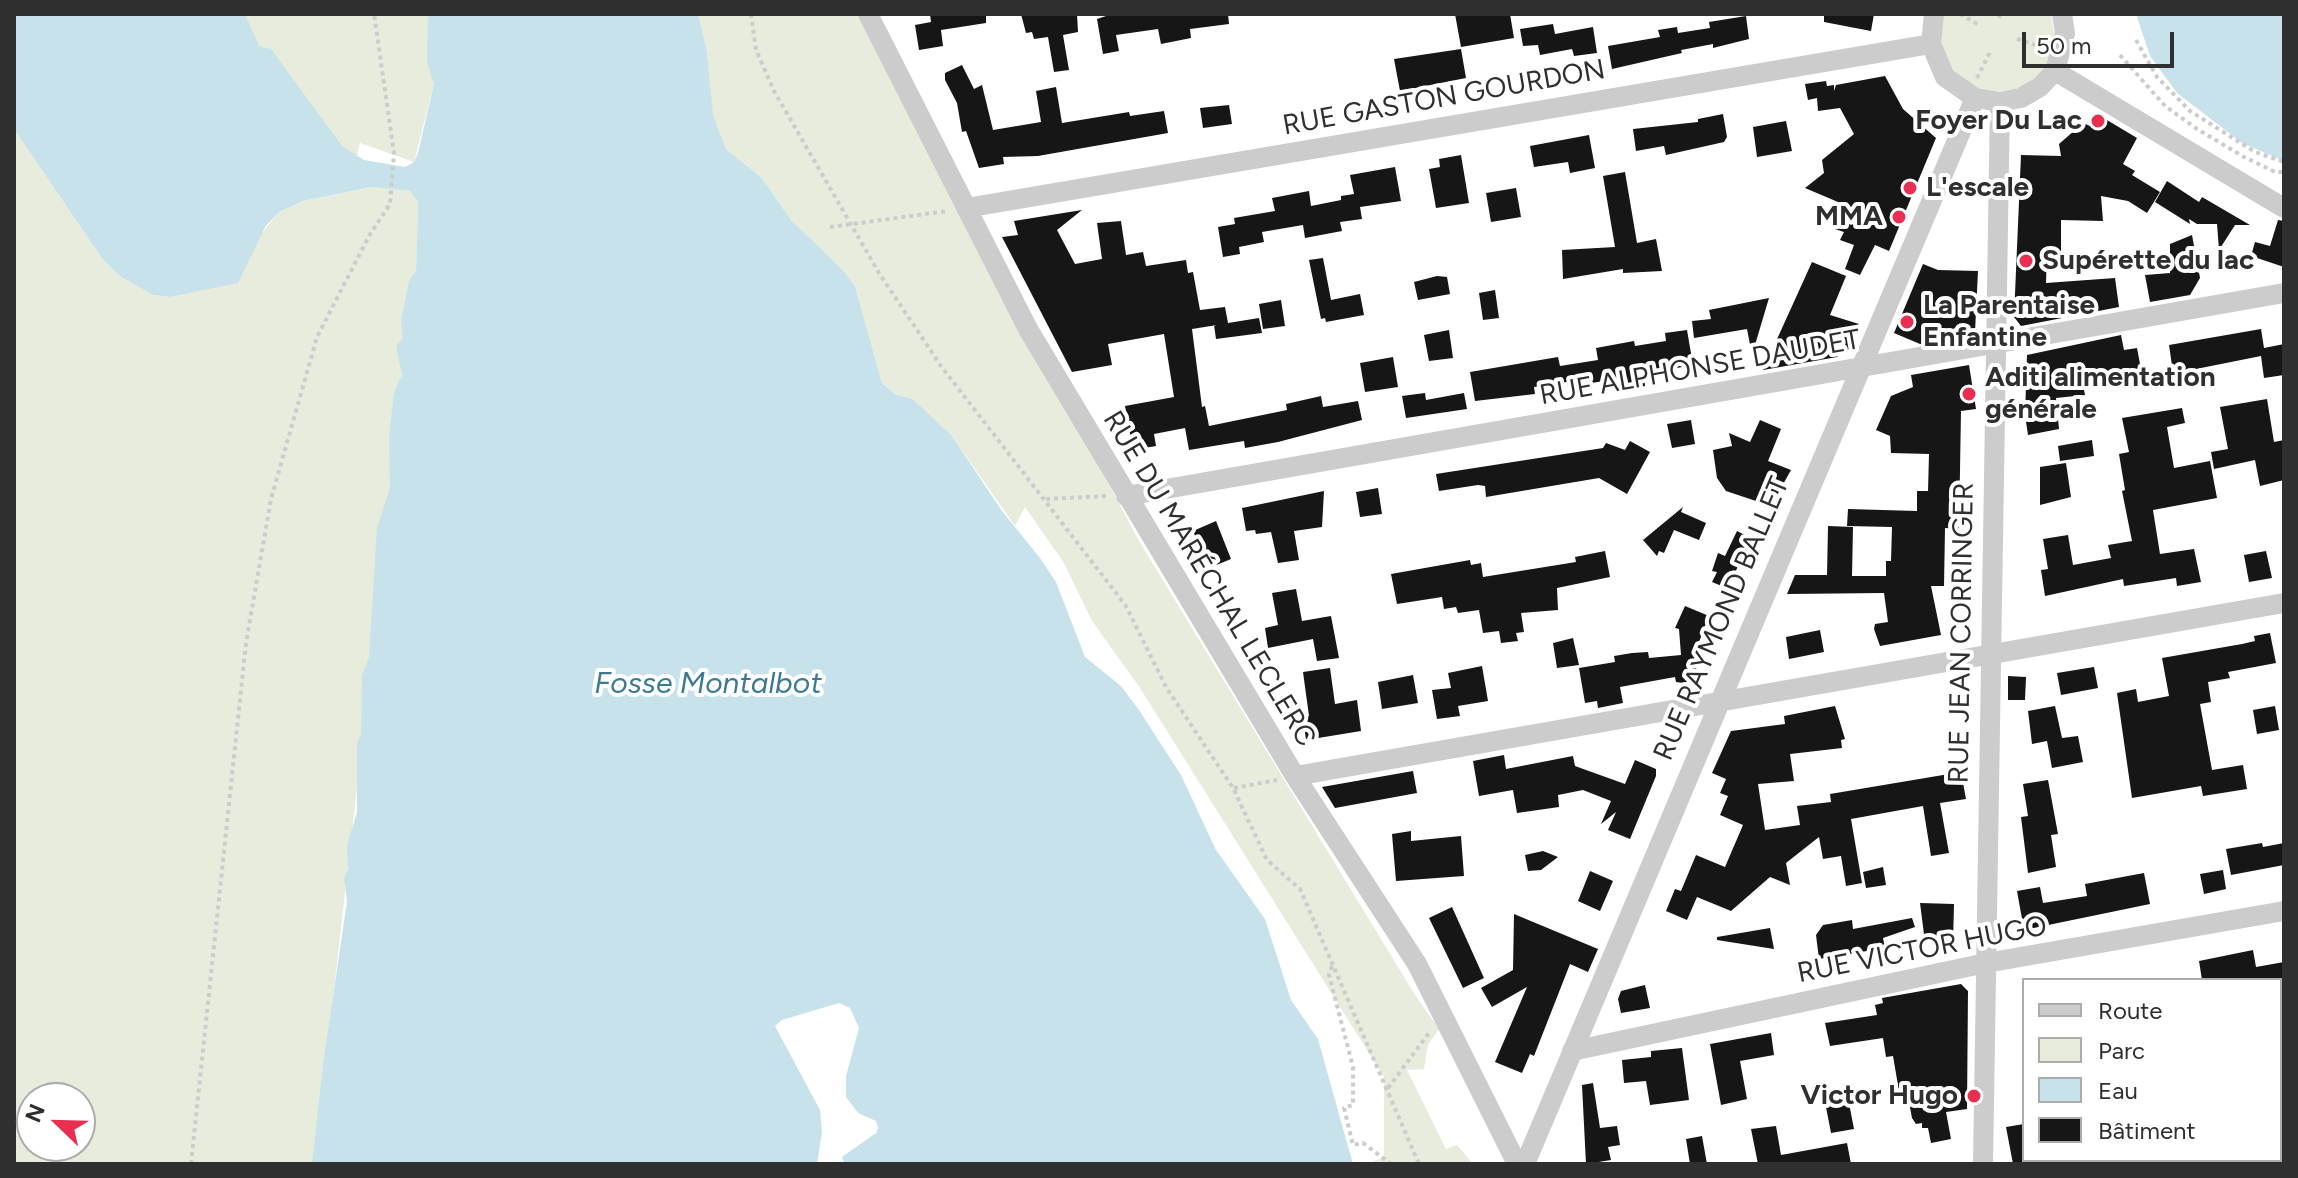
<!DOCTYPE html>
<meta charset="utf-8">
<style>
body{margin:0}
#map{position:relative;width:2298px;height:1178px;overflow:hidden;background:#fff;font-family:Figtree,sans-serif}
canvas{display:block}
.frame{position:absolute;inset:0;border:16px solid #2f2f2f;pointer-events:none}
.legend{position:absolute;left:2022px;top:978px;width:260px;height:184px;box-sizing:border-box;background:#fff;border:2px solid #acacac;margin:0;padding:10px 14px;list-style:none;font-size:24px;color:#2f2f2f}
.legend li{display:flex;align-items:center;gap:16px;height:40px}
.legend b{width:40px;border:2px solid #acacac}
.north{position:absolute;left:16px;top:1082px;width:80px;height:80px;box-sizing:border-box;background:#fff;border:2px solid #acacac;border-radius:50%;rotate:293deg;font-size:22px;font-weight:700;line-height:32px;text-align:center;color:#2f2f2f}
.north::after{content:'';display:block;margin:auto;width:28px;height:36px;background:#e82f52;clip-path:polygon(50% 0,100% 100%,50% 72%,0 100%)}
.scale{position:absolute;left:2022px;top:32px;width:152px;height:36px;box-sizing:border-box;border:4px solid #2f2f2f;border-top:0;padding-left:10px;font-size:24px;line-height:28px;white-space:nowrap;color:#2f2f2f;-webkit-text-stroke:6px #fff;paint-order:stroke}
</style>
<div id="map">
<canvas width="2298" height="1178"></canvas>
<div class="frame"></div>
<ul class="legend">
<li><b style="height:10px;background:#ccc"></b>Route</li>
<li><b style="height:22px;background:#e7ecdc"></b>Parc</li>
<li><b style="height:22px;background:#c8e2ec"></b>Eau</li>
<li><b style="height:22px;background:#161616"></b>Bâtiment</li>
</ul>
<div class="north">N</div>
<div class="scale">50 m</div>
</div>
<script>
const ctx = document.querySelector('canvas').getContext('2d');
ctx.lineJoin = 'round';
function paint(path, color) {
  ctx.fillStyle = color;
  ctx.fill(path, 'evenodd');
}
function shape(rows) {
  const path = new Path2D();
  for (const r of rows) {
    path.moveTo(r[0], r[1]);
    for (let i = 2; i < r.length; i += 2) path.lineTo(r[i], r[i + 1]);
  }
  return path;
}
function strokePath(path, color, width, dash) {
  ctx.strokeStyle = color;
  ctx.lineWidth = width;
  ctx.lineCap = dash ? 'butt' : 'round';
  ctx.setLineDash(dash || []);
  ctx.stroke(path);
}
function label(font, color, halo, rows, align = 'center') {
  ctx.font = font + ' Figtree,sans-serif';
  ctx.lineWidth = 8;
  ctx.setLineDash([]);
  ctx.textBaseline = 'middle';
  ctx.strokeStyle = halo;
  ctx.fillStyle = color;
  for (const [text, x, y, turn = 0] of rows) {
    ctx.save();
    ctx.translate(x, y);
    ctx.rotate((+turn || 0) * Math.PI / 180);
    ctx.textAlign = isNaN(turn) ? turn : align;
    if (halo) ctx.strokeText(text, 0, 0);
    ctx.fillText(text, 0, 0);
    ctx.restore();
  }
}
const green = shape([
 [243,14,428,14,434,84,414,162,360,143,356,161,316,122,245,32],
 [698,14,859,14,1139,541,1415,995,1439,1029,1428,1045,1424,1069,1407,1070,1446,1149,1457,1145,1473,1164,1367,1164,1384,1157,1384,1077,1140,688,1092,621,1064,563,1025,507,1015,526,952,436,913,399,895,394,882,383,855,286,843,270,791,220,762,178,726,149,712,115,707,51],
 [1944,14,2051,14,2056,47,2049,65,2037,80,2021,90,1982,93,1951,72,1942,54,1939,35],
 [14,129,103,260,121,277,153,295,170,297,219,286,279,212,303,201,373,187,410,191,418,202,416,271,314,1164,14,1164],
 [32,1098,80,1098,80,1146,32,1146]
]);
const water = shape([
 [14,14,245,14,259,46,271,49,342,146,364,160,405,167,414,162,418,153,434,84,427,62,428,14,698,14,707,51,713,115,726,149,762,178,791,220,843,270,855,286,882,383,895,394,913,399,952,436,1002,511,1040,558,1056,582,1085,657,1121,686,1139,710,1181,775,1216,850,1265,919,1291,1000,1318,1039,1353,1164,844,1164,842,1157,876,1133,878,1128,876,1121,858,1113,846,1097,846,1076,859,1028,850,1008,839,1003,782,1020,775,1026,820,1110,822,1132,817,1164,312,1164,323,1065,347,901,344,878,348,869,347,845,357,812,357,743,361,734,362,675,369,657,377,528,390,488,389,438,394,392,402,375,396,346,403,338,401,321,409,281,416,271,418,202,410,191,372,187,303,201,279,212,265,227,238,283,170,297,153,295,121,277,103,260,14,129],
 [2136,14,2284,14,2284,161,2242,143,2177,93,2150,56]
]);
const building = shape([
 [930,14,986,14,986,23,941,30,943,46,919,50,915,25,931,22],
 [1021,14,1077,14,1078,32,1063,35,1069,70,1054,72,1048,37,1034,39,1032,32,1026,33],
 [1112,14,1228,14,1229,24,1190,29,1191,38,1161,44,1158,29,1116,35,1119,51,1103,54,1097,19],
 [1455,14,1510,14,1514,38,1461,47],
 [1824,14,1874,14,1871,31,1824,22],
 [1746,16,1749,39,1713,48,1713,44,1681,50,1682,53,1612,69,1608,46,1660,37,1658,30,1677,27,1678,33,1710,28,1709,22],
 [1553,24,1555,34,1593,27,1597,53,1574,56,1572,49,1540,55,1538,45,1523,46,1520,29],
 [1461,49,1466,78,1400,91,1394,59],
 [962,65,974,89,982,85,993,130,1041,122,1036,91,1056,87,1062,123,1129,112,1130,116,1164,111,1168,133,1038,156,1003,157,1004,164,979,168,966,131,962,132,957,103,945,80,945,73],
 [1885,76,1903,109,1936,138,1889,251,1875,245,1860,275,1845,269,1854,245,1840,240,1844,232,1835,229,1845,205,1805,188,1824,173,1822,160,1854,134,1840,108,1818,111,1817,98,1808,100,1805,84,1826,81,1827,86,1834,85,1834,91,1836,85],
 [1229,105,1232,124,1203,128,1200,108],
 [1723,114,1727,137,1724,142,1666,155,1664,146,1636,151,1633,129,1698,122,1698,119],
 [2097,114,2137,138,2123,164,2135,171,2132,175,2160,192,2147,213,2128,201,2101,196,2103,221,2061,220,2061,251,2047,251,2046,283,2115,278,2119,307,2021,326,2014,317,2021,155,2061,156,2059,144,2083,123,2090,126],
 [1786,121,1792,151,1757,157,1753,127],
 [1589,135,1595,168,1570,173,1568,162,1534,167,1530,146],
 [1461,155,1469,203,1436,208,1429,169,1440,167,1439,159],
 [1395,167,1401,201,1360,207,1362,219,1340,222,1342,231,1305,238,1303,225,1262,232,1264,242,1239,247,1240,254,1223,257,1218,227,1235,224,1234,218,1275,211,1272,198,1309,191,1311,206,1341,200,1341,196,1354,194,1350,175],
 [1625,172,1637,243,1656,239,1662,271,1623,273,1623,269,1563,279,1562,250,1615,247,1603,176],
 [2167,181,2199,202,2202,197,2250,225,2235,225,2219,250,2217,224,2197,224,2189,219,2190,224,2155,202],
 [1516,188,1521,217,1491,222,1486,193],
 [1082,210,1057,230,1075,264,1102,259,1097,223,1121,221,1126,255,1143,252,1146,266,1186,260,1188,273,1193,272,1200,310,1225,307,1228,323,1259,318,1262,333,1216,339,1214,325,1217,325,1192,329,1202,407,1205,406,1209,426,1287,410,1286,404,1321,396,1323,407,1358,401,1362,420,1278,442,1245,448,1244,441,1189,450,1185,428,1154,434,1156,446,1133,450,1125,406,1174,397,1164,334,1108,344,1112,365,1072,372,1002,237,1018,235,1014,221],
 [2278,220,2284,221,2284,267,2251,256,2255,242,2270,246],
 [2192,235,2200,278,2190,295,2150,302,2145,275,2170,273,2170,244],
 [1323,258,1331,300,1360,294,1364,315,1326,322,1325,318,1321,319,1309,260],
 [1812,262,1846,276,1830,315,1859,324,1849,349,1837,357,1763,370],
 [1923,264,1938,270,1978,271,1975,332,1962,331,1961,336,1920,344,1894,333],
 [1437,276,1447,277,1450,294,1418,300,1414,282],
 [1495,290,1499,318,1483,320,1479,293],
 [1769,298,1752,355,1747,329,1694,338,1692,321,1711,319,1709,310],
 [1281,300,1285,326,1263,329,1259,304],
 [2261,329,2264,348,2284,344,2284,375,2264,378,2261,356,2191,370,2175,386,2169,345],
 [1449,330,1453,358,1429,361,1424,335],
 [1687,330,1693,365,1644,374,1645,386,1629,389,1627,377,1568,387,1567,382,1534,387,1535,394,1475,401,1470,372,1558,357,1560,366,1598,360,1596,348,1634,341,1635,346,1666,341,1665,333],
 [2121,335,2124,350,2137,348,2143,380,2116,385,2114,374,2082,380,2085,395,2056,398,2059,429,2028,435,2025,415,2027,355],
 [1393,357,1398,387,1365,392,1360,363],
 [1969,365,1976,409,1961,411,1959,529,1945,528,1944,586,1931,586,1941,635,1880,646,1874,629,1875,624,1888,622,1884,593,1787,594,1795,575,1827,575,1828,526,1853,527,1852,576,1886,576,1886,561,1891,561,1892,527,1847,526,1848,509,1917,511,1917,491,1928,491,1929,454,1891,453,1890,436,1876,430,1891,396,1913,387,1911,375],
 [1425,393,1426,400,1464,393,1467,409,1406,418,1402,396],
 [2267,399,2274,442,2284,440,2284,480,2260,486,2255,460,2214,469,2211,452,2228,449,2220,407],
 [2182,408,2185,423,2167,427,2174,468,2210,461,2217,498,2153,510,2160,554,2194,549,2201,582,2177,586,2176,578,2124,586,2123,579,2045,596,2041,570,2048,569,2043,539,2068,535,2073,565,2111,558,2108,545,2132,541,2122,491,2125,490,2119,454,2129,452,2122,418],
 [1691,420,1695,444,1672,448,1667,424],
 [1760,420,1781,429,1768,461,1791,470,1771,506,1726,491,1717,478,1713,450,1732,446,1729,433,1750,442],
 [2092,440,2094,456,2060,461,2058,446],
 [1630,441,1650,452,1627,494,1599,478,1486,497,1485,486,1478,485,1439,491,1436,474,1603,448,1606,443,1625,450],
 [2066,463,2071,497,2040,505,2040,467],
 [1378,488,1382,514,1360,517,1356,492],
 [1324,491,1322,527,1294,531,1299,560,1278,563,1271,532,1256,534,1255,530,1246,531,1242,508],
 [1683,507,1681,512,1706,523,1699,540,1674,530,1664,553,1659,551,1657,556,1643,540],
 [1216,521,1231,559,1209,568,1193,531],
 [1737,531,1749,537,1729,589,1712,582,1717,572,1712,571,1718,553,1725,556],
 [1605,551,1610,577,1557,588,1558,610,1521,613,1524,632,1516,633,1518,641,1501,643,1499,631,1483,633,1479,610,1458,613,1456,607,1444,609,1442,597,1397,604,1391,574,1470,560,1471,565,1481,563,1483,577,1576,562,1575,557],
 [2266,551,2272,578,2249,582,2244,555],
 [1296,589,1302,621,1331,616,1339,658,1317,661,1313,639,1268,648,1265,628,1278,625,1272,593],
 [1685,606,1709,616,1694,655,1698,678,1683,683,1676,682,1675,677,1620,687,1623,703,1598,708,1597,701,1585,703,1579,668,1615,662,1614,656,1632,653,1648,652,1649,658,1681,655,1679,629,1675,628],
 [1820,630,1824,652,1789,659,1786,637],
 [2270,633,2276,663,2228,672,2230,678,2208,682,2211,702,2200,704,2212,770,2243,765,2247,789,2203,796,2201,786,2132,798,2117,693,2136,689,2138,702,2169,696,2162,658,2242,644,2255,641,2254,636],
 [1573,638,1579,665,1557,668,1553,643],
 [1482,666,1488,701,1458,706,1460,716,1437,719,1432,690,1451,688,1448,673],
 [2094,667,2098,688,2061,695,2057,673],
 [1330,668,1335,704,1357,700,1361,731,1306,740,1303,717,1309,716,1303,672],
 [1413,675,1418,703,1382,709,1378,682],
 [2008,676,2026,677,2025,700,2008,700],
 [1835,706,1845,739,1841,740,1842,748,1790,754,1794,781,1758,784,1765,830,1800,825,1797,806,1831,802,1830,794,1961,772,1966,799,1940,803,1949,853,1931,856,1923,806,1851,819,1862,883,1846,886,1841,856,1823,859,1819,837,1786,863,1790,885,1770,877,1731,911,1697,897,1687,920,1666,911,1675,889,1681,891,1696,855,1725,867,1743,825,1720,815,1728,796,1720,793,1726,779,1712,773,1731,731,1785,724,1784,716],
 [2055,706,2062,738,2078,736,2083,762,2052,768,2047,741,2032,744,2028,711],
 [2275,706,2279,730,2257,734,2253,710],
 [1504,755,1506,769,1573,756,1575,766,1625,784,1635,760,1656,769,1656,776,1630,839,1608,830,1616,812,1601,824,1611,801,1583,790,1558,795,1559,807,1517,813,1513,790,1479,796,1473,761],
 [1413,771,1417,793,1335,808,1322,787],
 [2048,780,2058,834,2051,835,2056,867,2028,873,2021,817,2028,816,2023,784],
 [1411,831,1411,841,1461,836,1464,876,1396,881,1392,834],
 [2262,843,2263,847,2284,843,2284,865,2231,875,2226,849],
 [1543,851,1558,857,1541,870,1528,871,1525,855],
 [1883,867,1886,885,1866,888,1863,872],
 [2223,870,2226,889,2204,894,2200,874],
 [1590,871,1613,881,1600,911,1578,901],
 [2144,873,2150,904,2024,930,2017,891,2040,887,2043,903,2087,896,2085,884],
 [1920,903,1954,904,1953,943,1925,942],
 [1452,907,1484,978,1463,988,1429,918],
 [1514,914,1598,949,1588,972,1570,964,1534,1056,1530,1054,1522,1073,1495,1062,1527,987,1492,1007,1481,988,1513,970],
 [1912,918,1915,927,1883,938,1885,948,1819,959,1816,935,1823,925,1852,920,1853,929],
 [1770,928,1774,949,1717,940,1717,937],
 [2253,950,2256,967,2284,962,2284,980,2202,980,2199,961],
 [1961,984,1968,991,1967,1109,1946,1112,1951,1139,1931,1143,1928,1128,1922,1128,1922,1123,1916,1124,1912,1118,1909,1102,1901,1103,1893,1056,1886,1057,1883,1038,1830,1046,1825,1023,1877,1015,1875,1005,1883,1003,1882,998],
 [1645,985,1650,1008,1621,1013,1618,999,1621,991],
 [1771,1033,1774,1055,1740,1061,1747,1099,1721,1105,1710,1044],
 [1682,1048,1689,1100,1650,1105,1646,1081,1624,1083,1622,1060,1651,1057,1651,1051],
 [1593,1083,1600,1128,1617,1126,1620,1145,1608,1147,1611,1160,1586,1164,1582,1085],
 [1848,1098,1854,1129,1831,1133,1825,1102],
 [2024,1124,2024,1164,2013,1164,2006,1127],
 [1776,1126,1781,1155,1847,1143,1851,1164,1758,1164,1751,1129],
 [1702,1136,1707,1164,1690,1164,1686,1139]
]);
const path = shape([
 [751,14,756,50,774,91,879,273,941,366,1126,606,1166,687,1233,788,1267,860,1300,889,1419,1164],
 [1960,14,1981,26],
 [1999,18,2000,14],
 [2017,39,2042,47],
 [2136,40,2157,77,2190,111,2255,152,2284,162],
 [2120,55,2165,106,2197,129,2244,157,2275,172,2284,172],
 [1977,78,1990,52],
 [830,227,948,211],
 [1046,499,1107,496],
 [1234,788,1277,780],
 [1332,966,1329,975,1353,1067,1353,1105,1344,1108,1353,1145,1363,1143,1391,1164],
 [1388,1088,1429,1033],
 [191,1164,246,643,271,499,317,337,369,236,390,204,394,153,374,14]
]);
const minor = shape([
 [868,14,1028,329,1295,776,1417,964,1517,1164],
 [1934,14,1931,44,1945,77,1975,98,2000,102,2021,98,2040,87,2055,71,2065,33,2062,14],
 [2055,71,2284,208],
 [966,208,1931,44],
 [1126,496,2284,293],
 [1295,776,2284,603],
 [1572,1051,1986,963,2284,911],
 [1525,1164,1975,98],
 [1983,1164,2000,102]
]);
const markers = [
 [2098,121,8,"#e82f52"],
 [1910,188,8,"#e82f52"],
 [1899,217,8,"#e82f52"],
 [2026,261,8,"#e82f52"],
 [1907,322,8,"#e82f52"],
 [1969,394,8,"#e82f52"],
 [1974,1096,8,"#e82f52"]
];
const streetNames = [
 ["RUE GASTON GOURDON",1444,98,-10],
 ["RUE ALPHONSE DAUDET",1700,368,-10],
 ["RUE DU MARÉCHAL LECLERC",1209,579,59],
 ["RUE RAYMOND BALLET",1722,619,-67],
 ["RUE JEAN CORRINGER",1962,633,-89],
 ["RUE VICTOR HUGO",1922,950,-11]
];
const poiNames = [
 ["Foyer Du Lac",2082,121,"right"],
 ["L'escale",1926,188],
 ["MMA",1883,217,"right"],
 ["Supérette du lac",2042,261],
 ["La Parentaise",1923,306],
 ["Enfantine",1923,338],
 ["Aditi alimentation",1985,378],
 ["générale",1985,410],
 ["Victor Hugo",1958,1096,"right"]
];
const waterNames = [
 ["Fosse Montalbot",708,684]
];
paint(green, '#e7ecdc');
paint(water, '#c8e2ec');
paint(building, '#161616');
strokePath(path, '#ccc', 4, [4, 4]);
strokePath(minor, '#ccc', 20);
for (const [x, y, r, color] of markers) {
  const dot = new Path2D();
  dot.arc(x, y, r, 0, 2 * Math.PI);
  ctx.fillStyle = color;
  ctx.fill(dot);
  strokePath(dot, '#fff', 3);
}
label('28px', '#2f2f2f', '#fff', streetNames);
label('bold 28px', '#2f2f2f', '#fff', poiNames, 'left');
label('italic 30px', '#3b7b92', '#fff', waterNames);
</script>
